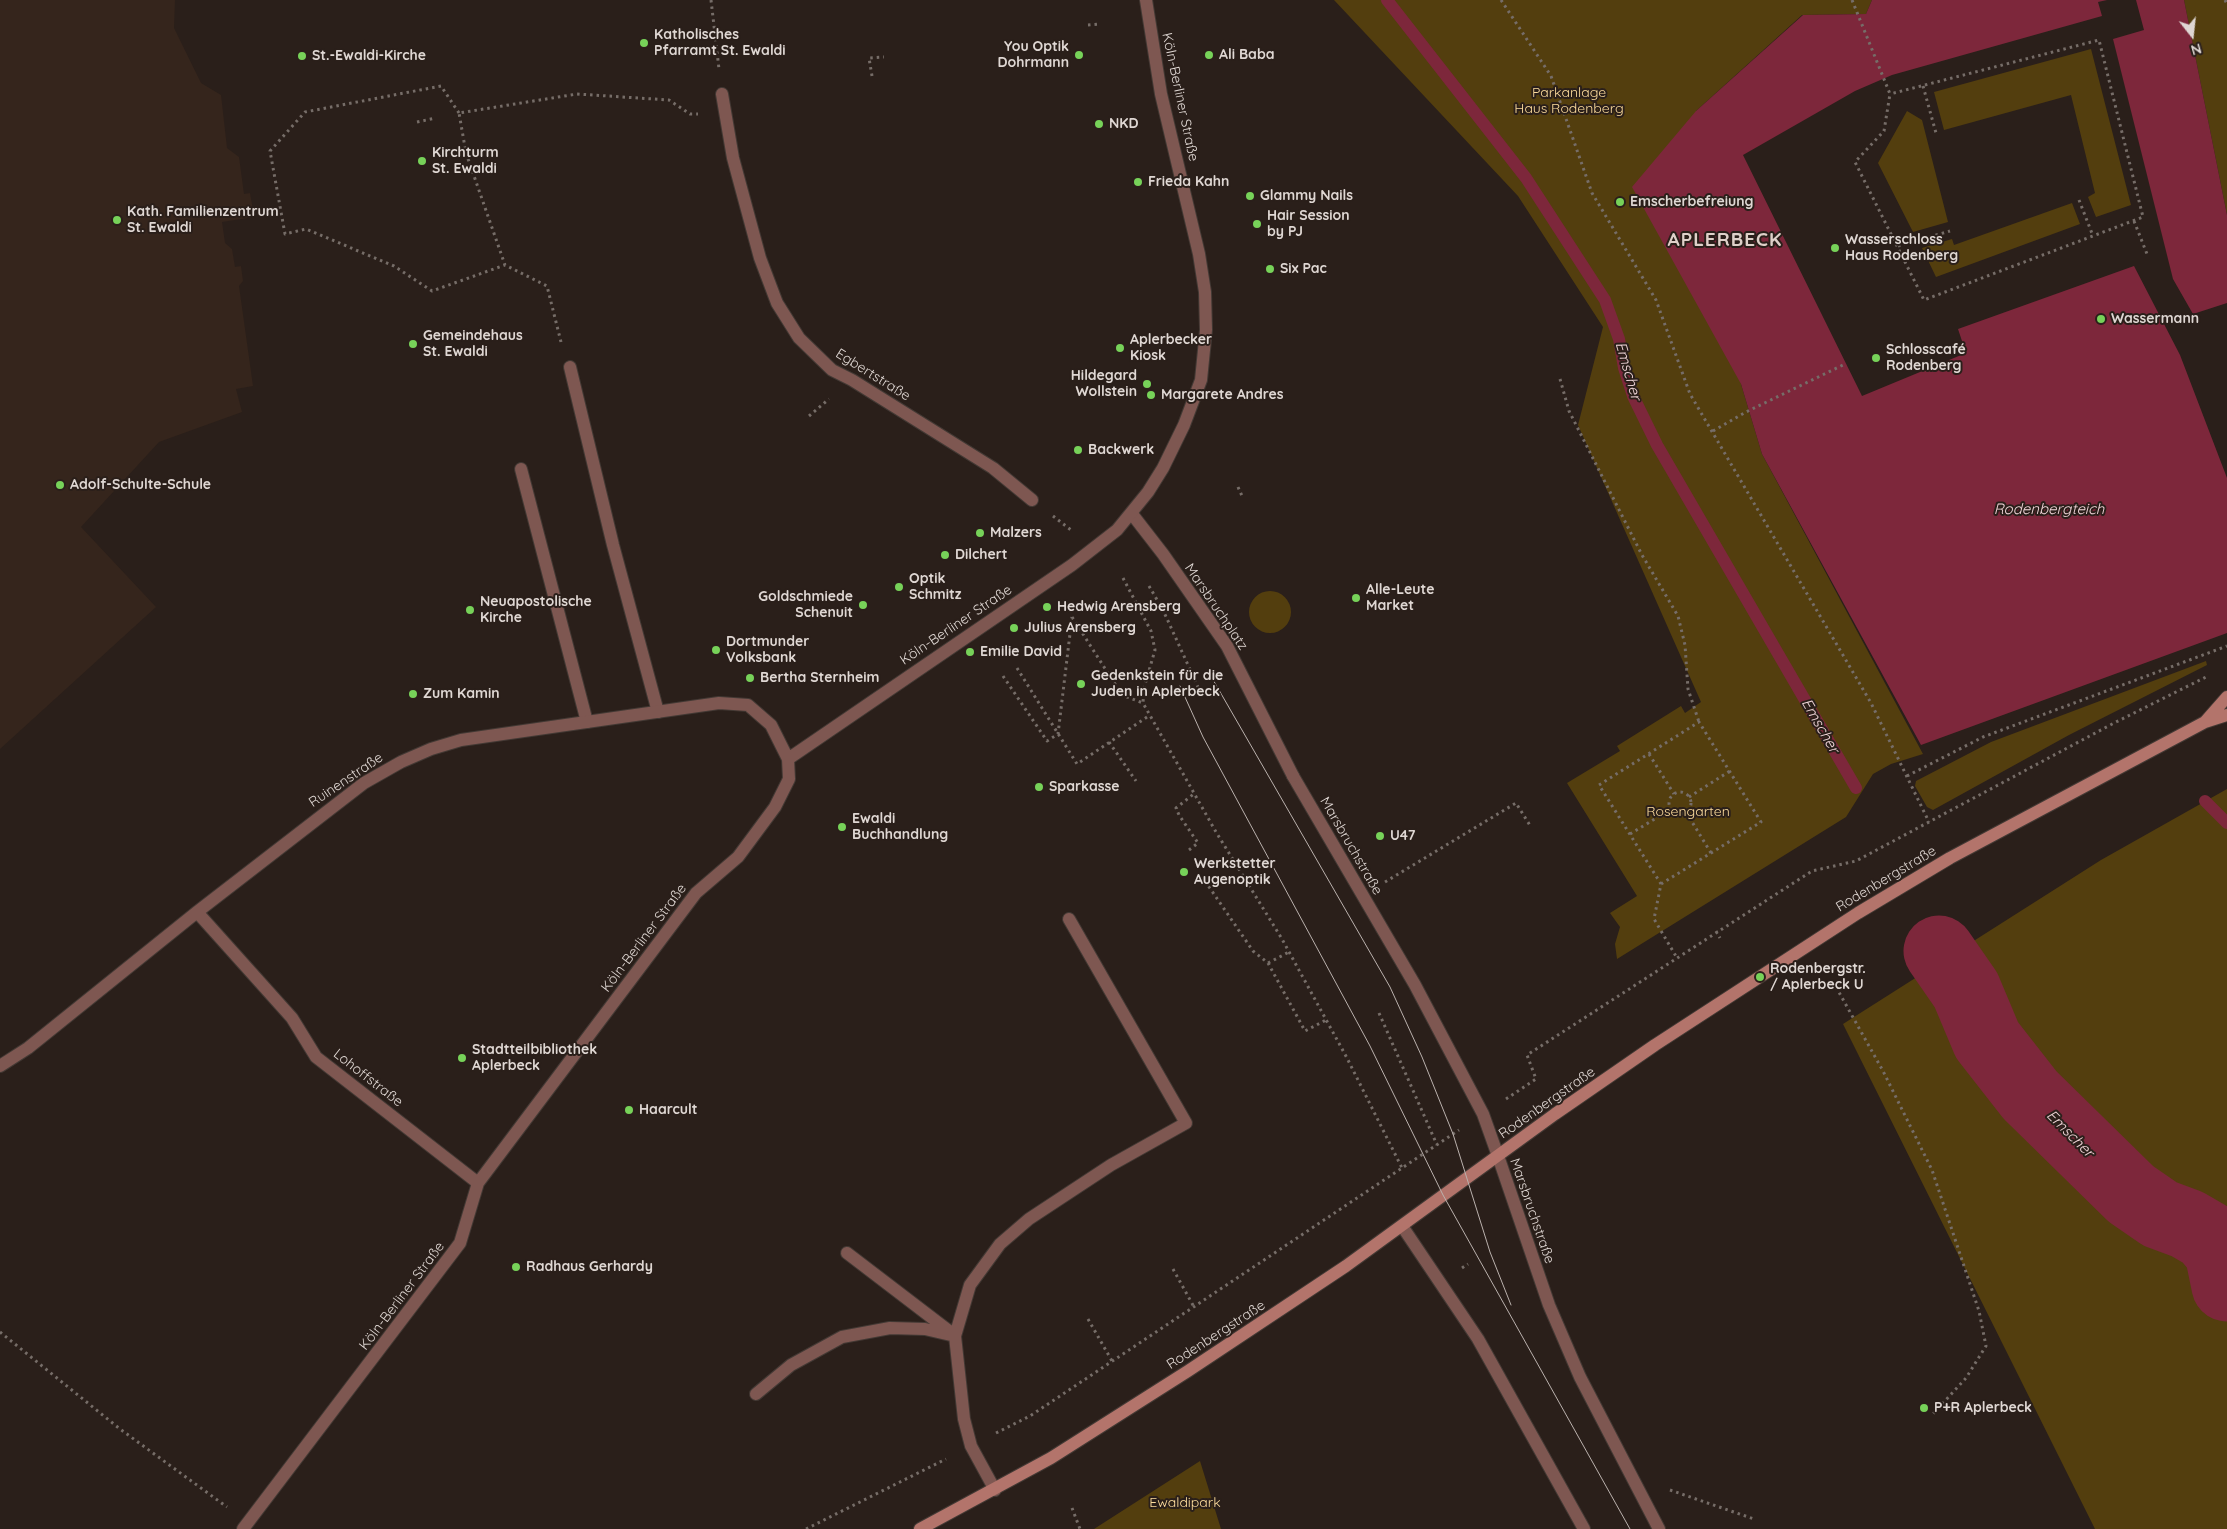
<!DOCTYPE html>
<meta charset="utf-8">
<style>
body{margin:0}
#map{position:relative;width:2227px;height:1529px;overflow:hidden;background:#2a1f1a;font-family:Quicksand,sans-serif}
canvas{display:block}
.north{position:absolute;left:2167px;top:10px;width:50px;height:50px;-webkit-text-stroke:4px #2a1f1a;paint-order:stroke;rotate:164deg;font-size:14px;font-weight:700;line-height:20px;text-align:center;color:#dfd7d3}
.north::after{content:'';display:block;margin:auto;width:18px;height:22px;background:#dfd7d3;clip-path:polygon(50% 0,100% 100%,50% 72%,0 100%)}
</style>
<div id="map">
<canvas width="2227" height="1529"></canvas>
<div class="north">N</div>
</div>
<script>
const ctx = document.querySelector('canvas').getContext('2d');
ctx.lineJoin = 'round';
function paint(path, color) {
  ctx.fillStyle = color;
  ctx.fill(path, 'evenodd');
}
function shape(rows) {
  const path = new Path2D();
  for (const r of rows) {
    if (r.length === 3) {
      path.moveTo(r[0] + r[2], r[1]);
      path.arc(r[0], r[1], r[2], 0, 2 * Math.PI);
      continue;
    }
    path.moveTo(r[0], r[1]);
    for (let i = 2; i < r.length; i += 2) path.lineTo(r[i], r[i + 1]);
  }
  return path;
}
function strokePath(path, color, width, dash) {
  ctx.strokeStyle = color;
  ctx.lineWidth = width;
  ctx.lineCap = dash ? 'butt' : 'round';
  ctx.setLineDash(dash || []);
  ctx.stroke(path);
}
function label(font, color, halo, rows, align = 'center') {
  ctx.font = font + ' Quicksand,sans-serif';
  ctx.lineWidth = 4;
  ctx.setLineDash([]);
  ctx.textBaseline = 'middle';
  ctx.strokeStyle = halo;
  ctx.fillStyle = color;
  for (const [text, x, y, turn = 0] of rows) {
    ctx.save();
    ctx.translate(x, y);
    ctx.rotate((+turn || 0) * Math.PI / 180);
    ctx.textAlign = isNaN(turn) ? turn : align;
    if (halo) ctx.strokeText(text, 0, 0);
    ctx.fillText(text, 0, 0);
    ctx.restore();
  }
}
const built = shape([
 [0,0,175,0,174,28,201,83,221,95,227,148,239,157,244,194,250,193,253,210,248,218,222,222,225,243,232,249,235,267,241,266,243,281,239,286,253,386,236,389,242,412,159,442,81,527,156,607,0,749]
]);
const green = shape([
 [1334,0,1872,0,1866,14,1802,15,1696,111,1741,384,1762,454,1923,754,1891,764,1873,774,1846,817,1617,959,1615,944,1620,927,1610,913,1637,896,1567,783,1620,751,1617,746,1681,706,1685,713,1701,702,1578,425,1603,327,1518,196],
 [2184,0,2227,0,2227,215],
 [2091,49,2131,205,2096,217,2088,197,2095,193,2071,95,1944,130,1934,92],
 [1907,111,1922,120,1948,222,1913,232,1878,163],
 [2072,203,2080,224,1936,277,1922,248,1952,239,1954,245],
 [1270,612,21],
 [2206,661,2207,665,2069,735,1933,810,1927,807,1915,786,1916,781,1991,742],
 [2227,789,2227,1529,2095,1529,1843,1024,2101,860],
 [1200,1461,1221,1529,1094,1529]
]);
const water = shape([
 [1872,0,2107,0,2098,2,2102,16,1892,75,1855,91,1743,155,1862,396,1966,353,1958,329,2134,266,2180,355,2227,478,2227,633,1921,745,1762,454,1741,384,1632,187,1696,111,1803,15,1866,14],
 [2136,0,2184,0,2227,215,2227,303,2193,314,2173,279,2113,39,2144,30]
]);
const stream = shape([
 [1387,0,1526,178,1605,300,1619,339,1624,368,1633,396,1657,445,1856,788],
 [2205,801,2227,823]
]);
const river = shape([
 [1939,951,1966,990,1987,1040,2030,1095,2131,1194,2160,1214,2187,1224,2206,1235,2220,1252,2227,1286]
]);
const path = shape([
 [711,0,719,69],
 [1501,0,1551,76,1592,193,1656,300,1690,394,1871,703,1929,822],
 [1852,0,1890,94,1884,131,1855,162,1924,300,2143,217,2099,40,1890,94],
 [2225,0,2227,4],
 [1088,25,1100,24],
 [872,76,869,58,884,57],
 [1923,86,1936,133],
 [459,113,441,86,305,112,270,151,285,234,306,229,394,266,432,291,505,265],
 [417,122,436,118],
 [2079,200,2093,236],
 [2134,221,2147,254],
 [1898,246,1950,231],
 [561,342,547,286,505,265,466,153,459,113,577,94,669,100,690,114,698,114],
 [1560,379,1569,411,1642,555,1678,616,1685,645,1688,689,1699,722],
 [809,416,829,399],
 [1713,431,1746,412,1845,364],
 [1238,487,1242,496],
 [1053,516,1071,530],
 [1123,578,1151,631,1155,650,1144,688,1143,703,1216,832,1282,939,1347,1058,1402,1168],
 [1149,586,1163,610,1198,687],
 [1072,617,1122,695,1143,703],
 [1017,668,1077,764,1150,715],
 [1003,676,1047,741,1058,734,1072,617],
 [1109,742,1136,781],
 [1649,754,1674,794],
 [1907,776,1983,737,2227,646],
 [1680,803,11],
 [1689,797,1730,771],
 [1686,812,1711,853],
 [1630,834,1671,809],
 [1189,850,1198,843,1179,815,1176,808,1195,793],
 [1205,881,1253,951,1268,963,1305,1031,1326,1020],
 [1385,882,1516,803,1531,827],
 [1661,884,1761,822,1699,722,1599,785,1661,884,1654,919,1677,958],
 [1716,931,1720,938],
 [1268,963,1289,952],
 [1836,987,1883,1071,1932,1170,1979,1311,1986,1346,1966,1378,1932,1415],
 [1379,1013,1437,1145],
 [1506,1099,1536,1079,1527,1055,1812,871,1856,861,2114,723,2206,677],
 [1462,1268,1468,1264],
 [1173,1269,1194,1307],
 [1088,1319,1112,1361],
 [0,1332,120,1429,227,1507],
 [996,1433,1030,1416,1459,1130],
 [1670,1490,1754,1519],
 [1072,1508,1080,1529],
 [806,1529,946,1459]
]);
const service = shape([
 [570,367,613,545,658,712],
 [521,469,587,722],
 [1293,776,1415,985,1483,1114,1498,1156],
 [847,1253,953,1334],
 [756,1394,791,1365,842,1337,890,1328,925,1329,955,1336],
 [995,1490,971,1446,964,1419,955,1336,970,1285,1000,1244,1029,1219,1111,1165,1186,1123,1069,919]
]);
const pedestrian = shape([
 [1132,514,1163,554,1227,646,1293,776]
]);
const minor = shape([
 [722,94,733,158,760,258,777,303,799,338,832,370,852,380,993,468,1032,500],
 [788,759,1072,565,1117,530,1148,492,1163,468,1184,425,1201,380,1206,330,1205,292,1199,254,1161,94,1146,0],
 [197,912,292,1018,316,1057,478,1183],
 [0,1066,28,1048,197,912,364,783,401,762,431,749,461,740,719,703,748,705,771,725,788,759,789,779,775,807,738,857,696,893,478,1183,460,1243,243,1529]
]);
const tertiary = shape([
 [1498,1156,1549,1305,1580,1377,1659,1529],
 [1402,1226,1478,1339,1584,1529]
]);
const secondary = shape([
 [2205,722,2227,697],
 [920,1529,1051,1458,1188,1371,1346,1266,1555,1114,1655,1045,1858,913,1950,858,2205,722,2227,715]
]);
const tram = shape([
 [1208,671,1390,987,1422,1057,1453,1134,1490,1252,1511,1305],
 [1180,686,1203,737,1370,1046,1443,1195,1630,1529]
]);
const markers = [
 [644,43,5,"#77d259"],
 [1079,55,5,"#77d259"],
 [1209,55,5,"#77d259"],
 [302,56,5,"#77d259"],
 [1099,124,5,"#77d259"],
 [422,161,5,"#77d259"],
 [1138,182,5,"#77d259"],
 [1250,196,5,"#77d259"],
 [1620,202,5,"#77d259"],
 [117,220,5,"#77d259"],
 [1257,224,5,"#77d259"],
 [1835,248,5,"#77d259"],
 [1270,269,5,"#77d259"],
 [2101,319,5,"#77d259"],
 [413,344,5,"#77d259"],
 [1120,348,5,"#77d259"],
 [1876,358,5,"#77d259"],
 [1147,384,5,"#77d259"],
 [1151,395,5,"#77d259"],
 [1078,450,5,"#77d259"],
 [60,485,5,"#77d259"],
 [980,533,5,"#77d259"],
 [945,555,5,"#77d259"],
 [899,587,5,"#77d259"],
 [1356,598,5,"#77d259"],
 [863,605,5,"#77d259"],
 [1047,607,5,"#77d259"],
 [470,610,5,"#77d259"],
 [1014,628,5,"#77d259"],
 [716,650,5,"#77d259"],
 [970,652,5,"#77d259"],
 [750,678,5,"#77d259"],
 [1081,684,5,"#77d259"],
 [413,694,5,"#77d259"],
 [1039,787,5,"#77d259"],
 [842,827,5,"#77d259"],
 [1380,836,5,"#77d259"],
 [1184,872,5,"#77d259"],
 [1760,977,5,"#77d259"],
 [462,1058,5,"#77d259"],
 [629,1110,5,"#77d259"],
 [516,1267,5,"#77d259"],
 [1924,1408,5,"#77d259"]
];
const poiNames = [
 ["Katholisches",654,35],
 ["Pfarramt St. Ewaldi",654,51],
 ["You Optik",1069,47,"right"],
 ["Dohrmann",1069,63,"right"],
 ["Ali Baba",1219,55],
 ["St.-Ewaldi-Kirche",312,56],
 ["NKD",1109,124],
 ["Kirchturm",432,153],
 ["St. Ewaldi",432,169],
 ["Frieda Kahn",1148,182],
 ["Glammy Nails",1260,196],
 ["Emscherbefreiung",1630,202],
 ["Kath. Familienzentrum",127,212],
 ["St. Ewaldi",127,228],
 ["Hair Session",1267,216],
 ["by PJ",1267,232],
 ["Wasserschloss",1845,240],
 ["Haus Rodenberg",1845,256],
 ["Six Pac",1280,269],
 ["Wassermann",2111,319],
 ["Gemeindehaus",423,336],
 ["St. Ewaldi",423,352],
 ["Aplerbecker",1130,340],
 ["Kiosk",1130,356],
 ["Schlosscafé",1886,350],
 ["Rodenberg",1886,366],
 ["Hildegard",1137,376,"right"],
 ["Wollstein",1137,392,"right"],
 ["Margarete Andres",1161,395],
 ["Backwerk",1088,450],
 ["Adolf-Schulte-Schule",70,485],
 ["Malzers",990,533],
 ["Dilchert",955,555],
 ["Optik",909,579],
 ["Schmitz",909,595],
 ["Alle-Leute",1366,590],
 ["Market",1366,606],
 ["Goldschmiede",853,597,"right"],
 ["Schenuit",853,613,"right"],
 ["Neuapostolische",480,602],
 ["Kirche",480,618],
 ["Hedwig Arensberg",1057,607],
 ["Julius Arensberg",1024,628],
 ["Dortmunder",726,642],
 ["Volksbank",726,658],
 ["Emilie David",980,652],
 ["Gedenkstein für die",1091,676],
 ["Juden in Aplerbeck",1091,692],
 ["Bertha Sternheim",760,678],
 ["Zum Kamin",423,694],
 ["Sparkasse",1049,787],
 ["Ewaldi",852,819],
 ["Buchhandlung",852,835],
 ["U47",1390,836],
 ["Werkstetter",1194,864],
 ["Augenoptik",1194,880],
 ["Rodenbergstr.",1770,969],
 ["/ Aplerbeck U",1770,985],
 ["Stadtteilbibliothek",472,1050],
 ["Aplerbeck",472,1066],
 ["Haarcult",639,1110],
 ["Radhaus Gerhardy",526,1267],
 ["P+R Aplerbeck",1934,1408]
];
const parkNames = [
 ["Parkanlage",1569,93],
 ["Haus Rodenberg",1569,109],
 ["Rosengarten",1688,812],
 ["Ewaldipark",1185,1503]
];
const streetNames = [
 ["Köln-Berliner Straße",1180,97,78],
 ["Egbertstraße",873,375,32],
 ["Marsbruchplatz",1216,607,56],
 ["Köln-Berliner Straße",956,625,-34],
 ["Ruinenstraße",346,780,-34],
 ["Marsbruchstraße",1351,846,60],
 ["Rodenbergstraße",1886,879,-31],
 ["Köln-Berliner Straße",644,938,-53],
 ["Lohoffstraße",368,1078,38],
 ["Rodenbergstraße",1547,1103,-35],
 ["Marsbruchstraße",1532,1211,71],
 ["Köln-Berliner Straße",402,1296,-53],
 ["Rodenbergstraße",1216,1335,-33]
];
const waterNames = [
 ["Emscher",1628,371,74],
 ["Rodenbergteich",2049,509],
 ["Emscher",1820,726,60],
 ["Emscher",2070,1134,45]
];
const districtNames = [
 ["APLERBECK",1725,240]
];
paint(built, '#35251c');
paint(green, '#533e0e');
paint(water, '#7d273b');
strokePath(stream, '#7d273b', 12);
strokePath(river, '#7d273b', 71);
strokePath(service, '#433934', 14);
strokePath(pedestrian, '#433934', 14);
strokePath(minor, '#433934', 14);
strokePath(tertiary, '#433934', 14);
strokePath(secondary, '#433934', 14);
strokePath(path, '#766d68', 3, [2.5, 4]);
strokePath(service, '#7e5751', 12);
strokePath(pedestrian, '#7e5751', 12);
strokePath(minor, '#7e5751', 12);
strokePath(tertiary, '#7e5751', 12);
strokePath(secondary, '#b3746b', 12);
strokePath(tram, '#bbb2ae', 1);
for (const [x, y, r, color] of markers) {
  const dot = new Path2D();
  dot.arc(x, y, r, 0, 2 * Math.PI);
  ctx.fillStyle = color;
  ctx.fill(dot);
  strokePath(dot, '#2a1f1a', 2);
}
label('bold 14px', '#dfd7d3', '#2a1f1a', poiNames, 'left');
label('14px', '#fddc9c', '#2a1f1a', parkNames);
label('14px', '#dfd7d3', '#2a1f1a', streetNames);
label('italic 15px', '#f0d5d8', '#2a1f1a', waterNames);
ctx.letterSpacing = '1px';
label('bold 19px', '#dfd0c9', '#2a1f1a', districtNames);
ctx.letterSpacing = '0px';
</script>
